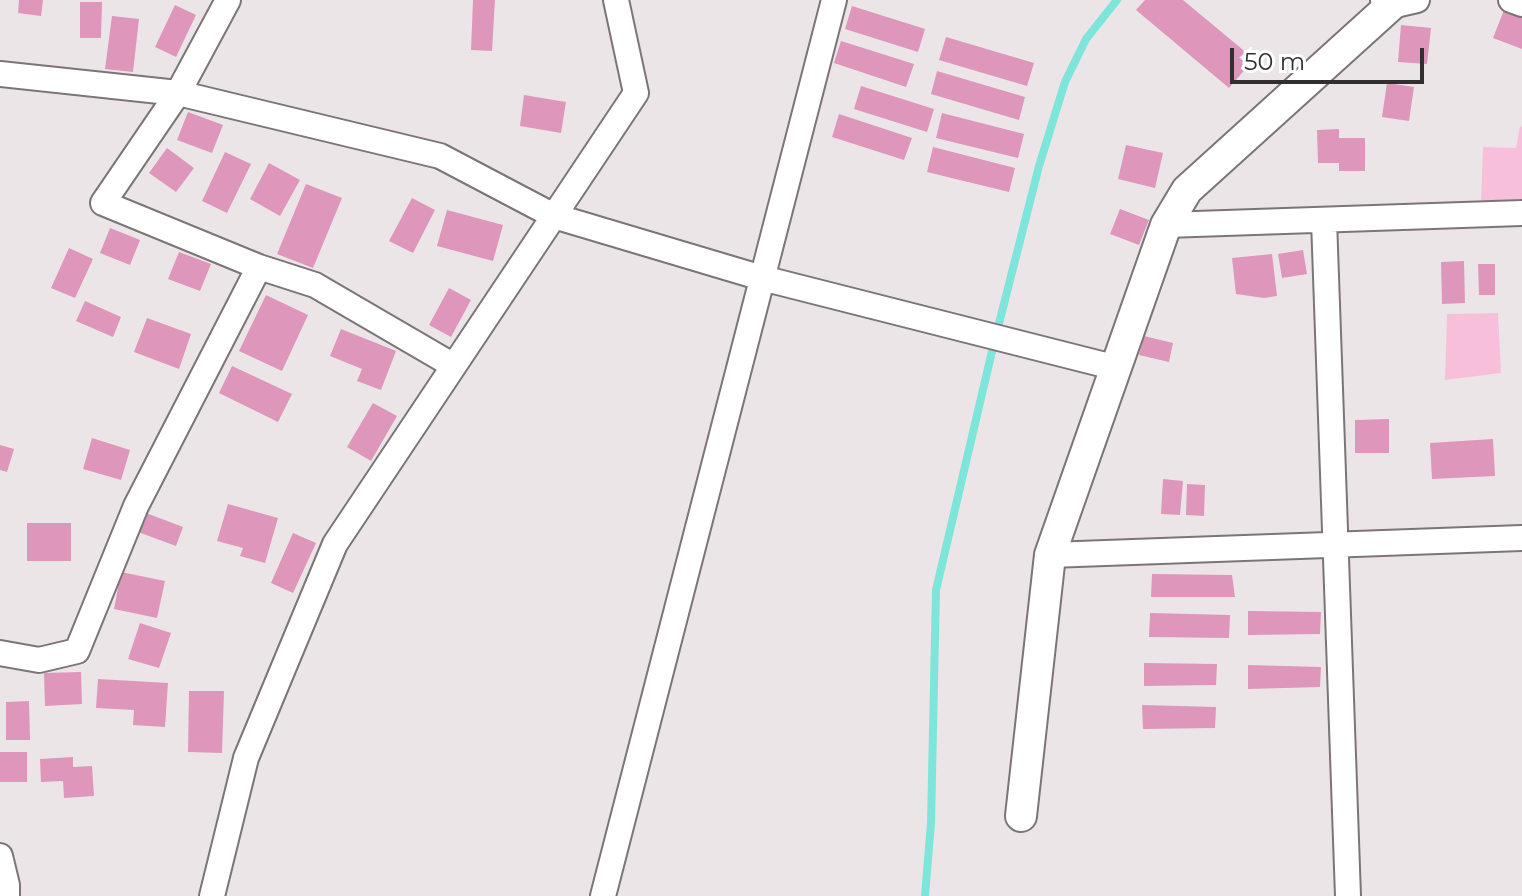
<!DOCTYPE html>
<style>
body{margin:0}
#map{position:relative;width:1522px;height:896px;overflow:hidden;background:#ece5e8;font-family:Montserrat,sans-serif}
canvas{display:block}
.scale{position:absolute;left:1230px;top:48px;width:194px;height:36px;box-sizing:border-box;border:4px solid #312f30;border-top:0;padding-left:10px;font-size:24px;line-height:28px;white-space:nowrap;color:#312f30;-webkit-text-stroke:6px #fff;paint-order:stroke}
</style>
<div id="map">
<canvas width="1522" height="896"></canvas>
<div class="scale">50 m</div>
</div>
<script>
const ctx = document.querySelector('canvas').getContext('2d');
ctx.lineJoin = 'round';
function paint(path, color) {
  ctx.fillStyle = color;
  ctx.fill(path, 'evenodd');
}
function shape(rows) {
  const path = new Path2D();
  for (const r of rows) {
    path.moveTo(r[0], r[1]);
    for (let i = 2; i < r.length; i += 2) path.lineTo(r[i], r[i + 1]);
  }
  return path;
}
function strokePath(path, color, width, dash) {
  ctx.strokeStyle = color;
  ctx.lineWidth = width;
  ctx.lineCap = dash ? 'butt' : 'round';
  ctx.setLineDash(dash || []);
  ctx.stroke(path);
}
const green = shape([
 [1520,126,1522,127,1522,199,1481,204,1483,147,1516,148],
 [1498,313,1501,373,1445,380,1447,314]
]);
const stream = shape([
 [925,896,931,823,936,590,993,347,1039,166,1065,82,1086,39,1117,0]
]);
const building = shape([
 [19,0,43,0,41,16,18,13],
 [473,0,495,0,492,51,471,50],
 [1145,0,1183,0,1254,59,1229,88,1136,10],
 [80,2,102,2,101,38,80,38],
 [175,5,196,15,176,57,155,47],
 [852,6,925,29,918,52,845,29],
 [1504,10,1522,18,1522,49,1493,38],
 [112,16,139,19,133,72,105,69],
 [1401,25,1431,28,1427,64,1398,62],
 [946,37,1034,63,1027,86,939,60],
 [841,41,914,64,906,87,834,63],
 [937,71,1025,97,1019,120,931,94],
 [1387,83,1414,87,1409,121,1382,117],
 [861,86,934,109,927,132,854,109],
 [524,95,566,102,561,133,520,126],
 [188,112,223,125,212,153,177,140],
 [942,113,1024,134,1018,158,936,138],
 [839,114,912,138,904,160,832,137],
 [1339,129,1339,138,1365,138,1365,171,1339,171,1339,163,1318,163,1317,130],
 [1126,145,1163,153,1155,188,1118,179],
 [933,147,1015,168,1009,192,927,172],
 [167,148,194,168,176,192,149,173],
 [225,152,251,164,227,213,202,201],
 [269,163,300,180,280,216,250,199],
 [306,184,342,198,313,268,277,254],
 [412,198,435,210,413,253,389,241],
 [1120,209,1149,220,1139,245,1110,234],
 [447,210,503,225,493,261,437,246],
 [110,228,140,240,130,265,100,253],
 [69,248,93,259,75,298,51,288],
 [1303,250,1307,274,1282,278,1278,254],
 [179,252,211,264,200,291,168,279],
 [1272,254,1277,296,1264,298,1236,294,1232,258],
 [1464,261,1465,303,1442,304,1441,262],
 [1478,264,1495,264,1495,295,1479,295],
 [449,288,471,300,451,337,429,325],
 [266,295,308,315,282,371,239,351],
 [85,301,121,317,113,337,76,321],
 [147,318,191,334,179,369,134,352],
 [341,329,396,351,381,390,357,381,362,369,330,356],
 [1144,336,1173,343,1169,362,1139,355],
 [232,366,292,394,278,422,219,393],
 [373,403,397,416,371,461,347,447],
 [1389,419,1389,453,1355,453,1355,420],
 [92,438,130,450,121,480,83,469],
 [1493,439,1495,476,1432,479,1430,443],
 [0,445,14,449,7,472,0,470],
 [1163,479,1183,481,1180,515,1161,514],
 [1187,484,1205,485,1204,516,1186,515],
 [228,504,278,518,265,563,240,556,243,548,217,541],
 [146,513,183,527,176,546,138,532],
 [27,523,71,523,71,561,27,561],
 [293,533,316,543,293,593,271,583],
 [121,572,165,581,157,618,114,609],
 [1152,574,1232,575,1235,597,1151,597],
 [1248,611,1321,612,1320,634,1248,635],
 [1150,613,1230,615,1229,638,1149,637],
 [140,623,171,633,159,668,128,659],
 [1144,663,1217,664,1216,685,1144,686],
 [1248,665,1321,667,1320,687,1248,689],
 [81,672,82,704,45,706,44,673],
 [98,679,168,683,165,727,133,725,134,710,96,708],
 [189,691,224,691,222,753,188,752],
 [29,701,30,740,6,740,6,702],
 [1142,705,1216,707,1215,728,1143,729],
 [0,752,27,752,27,782,0,782],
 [73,757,73,767,92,766,94,796,64,798,63,781,41,782,40,759]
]);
const minor = shape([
 [228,0,178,93,103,203,259,267,315,285,454,366],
 [1383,0,1391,6,1417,0],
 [1511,0,1522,4],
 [0,74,178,93,440,156,554,216,762,278,1117,368],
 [1324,220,1348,896],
 [1166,225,1522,213],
 [1050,555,1522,538],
 [0,653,39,660,77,651,136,506,259,267],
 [0,856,7,885,7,896],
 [212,896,246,758,335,544,636,93,616,0],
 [603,896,834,0]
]);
const tertiary = shape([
 [1021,816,1050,555,1166,225,1187,190,1397,0]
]);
paint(green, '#f8bfda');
strokePath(stream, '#7ee5da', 8);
paint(building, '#de96ba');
strokePath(minor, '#7b7578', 28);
strokePath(tertiary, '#7b7578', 34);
strokePath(minor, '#fff', 24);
strokePath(tertiary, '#fff', 30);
</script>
